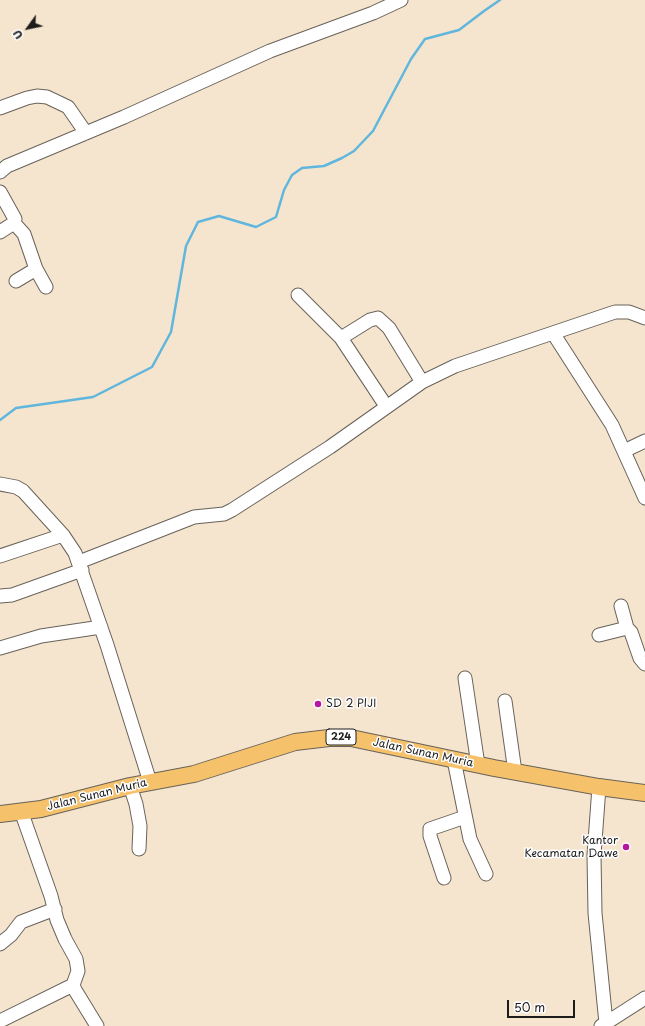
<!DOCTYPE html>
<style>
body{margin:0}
#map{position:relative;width:645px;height:1026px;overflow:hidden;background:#f5e5ce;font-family:"Playpen Sans",sans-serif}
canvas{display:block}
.north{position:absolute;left:8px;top:8px;width:40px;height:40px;-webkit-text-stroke:3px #fff;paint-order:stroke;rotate:237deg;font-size:11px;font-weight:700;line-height:16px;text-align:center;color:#1c1c1c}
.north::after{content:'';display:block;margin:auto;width:14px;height:18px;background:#1c1c1c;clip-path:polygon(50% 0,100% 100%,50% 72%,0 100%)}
.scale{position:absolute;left:507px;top:1000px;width:68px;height:18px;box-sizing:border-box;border:2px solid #1c1c1c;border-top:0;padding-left:5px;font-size:12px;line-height:14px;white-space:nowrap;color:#1c1c1c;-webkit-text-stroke:3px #fff;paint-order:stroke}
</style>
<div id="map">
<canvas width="645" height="1026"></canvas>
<div class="north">U</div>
<div class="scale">50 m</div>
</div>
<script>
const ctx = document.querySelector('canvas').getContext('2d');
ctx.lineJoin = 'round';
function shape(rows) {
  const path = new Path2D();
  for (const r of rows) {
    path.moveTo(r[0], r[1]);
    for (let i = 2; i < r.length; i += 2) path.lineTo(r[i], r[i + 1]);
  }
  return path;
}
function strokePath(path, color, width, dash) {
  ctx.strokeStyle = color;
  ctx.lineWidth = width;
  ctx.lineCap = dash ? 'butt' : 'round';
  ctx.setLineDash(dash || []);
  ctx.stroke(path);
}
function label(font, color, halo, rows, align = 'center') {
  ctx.font = font + ' "Playpen Sans",sans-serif';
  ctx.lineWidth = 3;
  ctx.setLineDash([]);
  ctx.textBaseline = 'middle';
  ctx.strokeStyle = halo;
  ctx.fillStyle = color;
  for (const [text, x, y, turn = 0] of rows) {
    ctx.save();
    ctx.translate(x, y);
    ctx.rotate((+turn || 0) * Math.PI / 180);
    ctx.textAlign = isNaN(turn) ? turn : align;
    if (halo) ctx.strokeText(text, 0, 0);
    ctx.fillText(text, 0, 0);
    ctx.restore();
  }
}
const stream = shape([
 [0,420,16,408,93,397,152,367,171,332,186,246,198,222,219,216,256,227,276,217,284,190,292,175,302,168,324,166,342,158,354,151,373,131,411,59,425,39,459,30,484,11,500,0]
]);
const minor = shape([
 [0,108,27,98,37,96,47,97,68,107,86,133],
 [0,172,7,166,124,117,270,51,373,13,401,0],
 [0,192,15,219,14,223,0,232],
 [14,223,24,234,36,269,46,287],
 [16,281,36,269],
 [298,295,341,338,386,406],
 [553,333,612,425,645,498],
 [341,338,370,320,378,318,389,328,422,382],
 [624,451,645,441],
 [0,484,16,487,23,491,63,535,75,553,107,645,150,782],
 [0,556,63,535],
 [79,562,194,517,224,514,232,510,330,447,422,382,455,366,615,312,629,312,645,318],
 [0,596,12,595,82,570],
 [621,606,627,628,631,632,640,658,645,664],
 [599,635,627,628],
 [0,648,41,636,101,627],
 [465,678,478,765],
 [505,701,515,772],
 [454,760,470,839,486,874],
 [130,786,136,804,140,826,139,849],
 [599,787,594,855,595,913,606,1023,601,1026],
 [21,811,51,896,57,920,65,939,76,959,78,971,73,985,75,990,97,1026],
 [444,878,430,836,430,829,465,817],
 [0,944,11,935,21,922,55,909],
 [0,1021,73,985],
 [606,1023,645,998]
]);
const major = shape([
 [0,814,41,809,130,786,194,774,295,742,329,738,351,738,494,768,599,787,645,793]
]);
const markers = [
 [318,704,4,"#b5179e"],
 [626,847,4,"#b5179e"]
];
const shields = [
 [341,737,30]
];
const shieldNames = [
 ["224",341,737]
];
const poiNames = [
 ["SD 2 PIJI",326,704],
 ["Kantor",618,841,"right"],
 ["Kecamatan Dawe",618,854,"right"]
];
const streetNames = [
 ["Jalan Sunan Muria",423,753,12],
 ["Jalan Sunan Muria",97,795,-14]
];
strokePath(stream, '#61b6dd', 2.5);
strokePath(minor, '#68625a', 15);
strokePath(major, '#68625a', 18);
strokePath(minor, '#fff', 13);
strokePath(major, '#f5c16b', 16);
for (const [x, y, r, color] of markers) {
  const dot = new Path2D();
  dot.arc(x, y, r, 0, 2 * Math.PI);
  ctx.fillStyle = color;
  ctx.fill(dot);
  strokePath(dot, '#fff', 1.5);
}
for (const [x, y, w] of shields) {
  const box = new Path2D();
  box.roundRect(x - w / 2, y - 8, w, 16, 3);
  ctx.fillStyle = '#fff';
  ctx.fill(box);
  strokePath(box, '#1c1c1c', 1);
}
label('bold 10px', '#1c1c1c', null, shieldNames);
label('11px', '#1c1c1c', '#fff', poiNames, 'left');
label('11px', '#1c1c1c', '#fff', streetNames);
</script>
